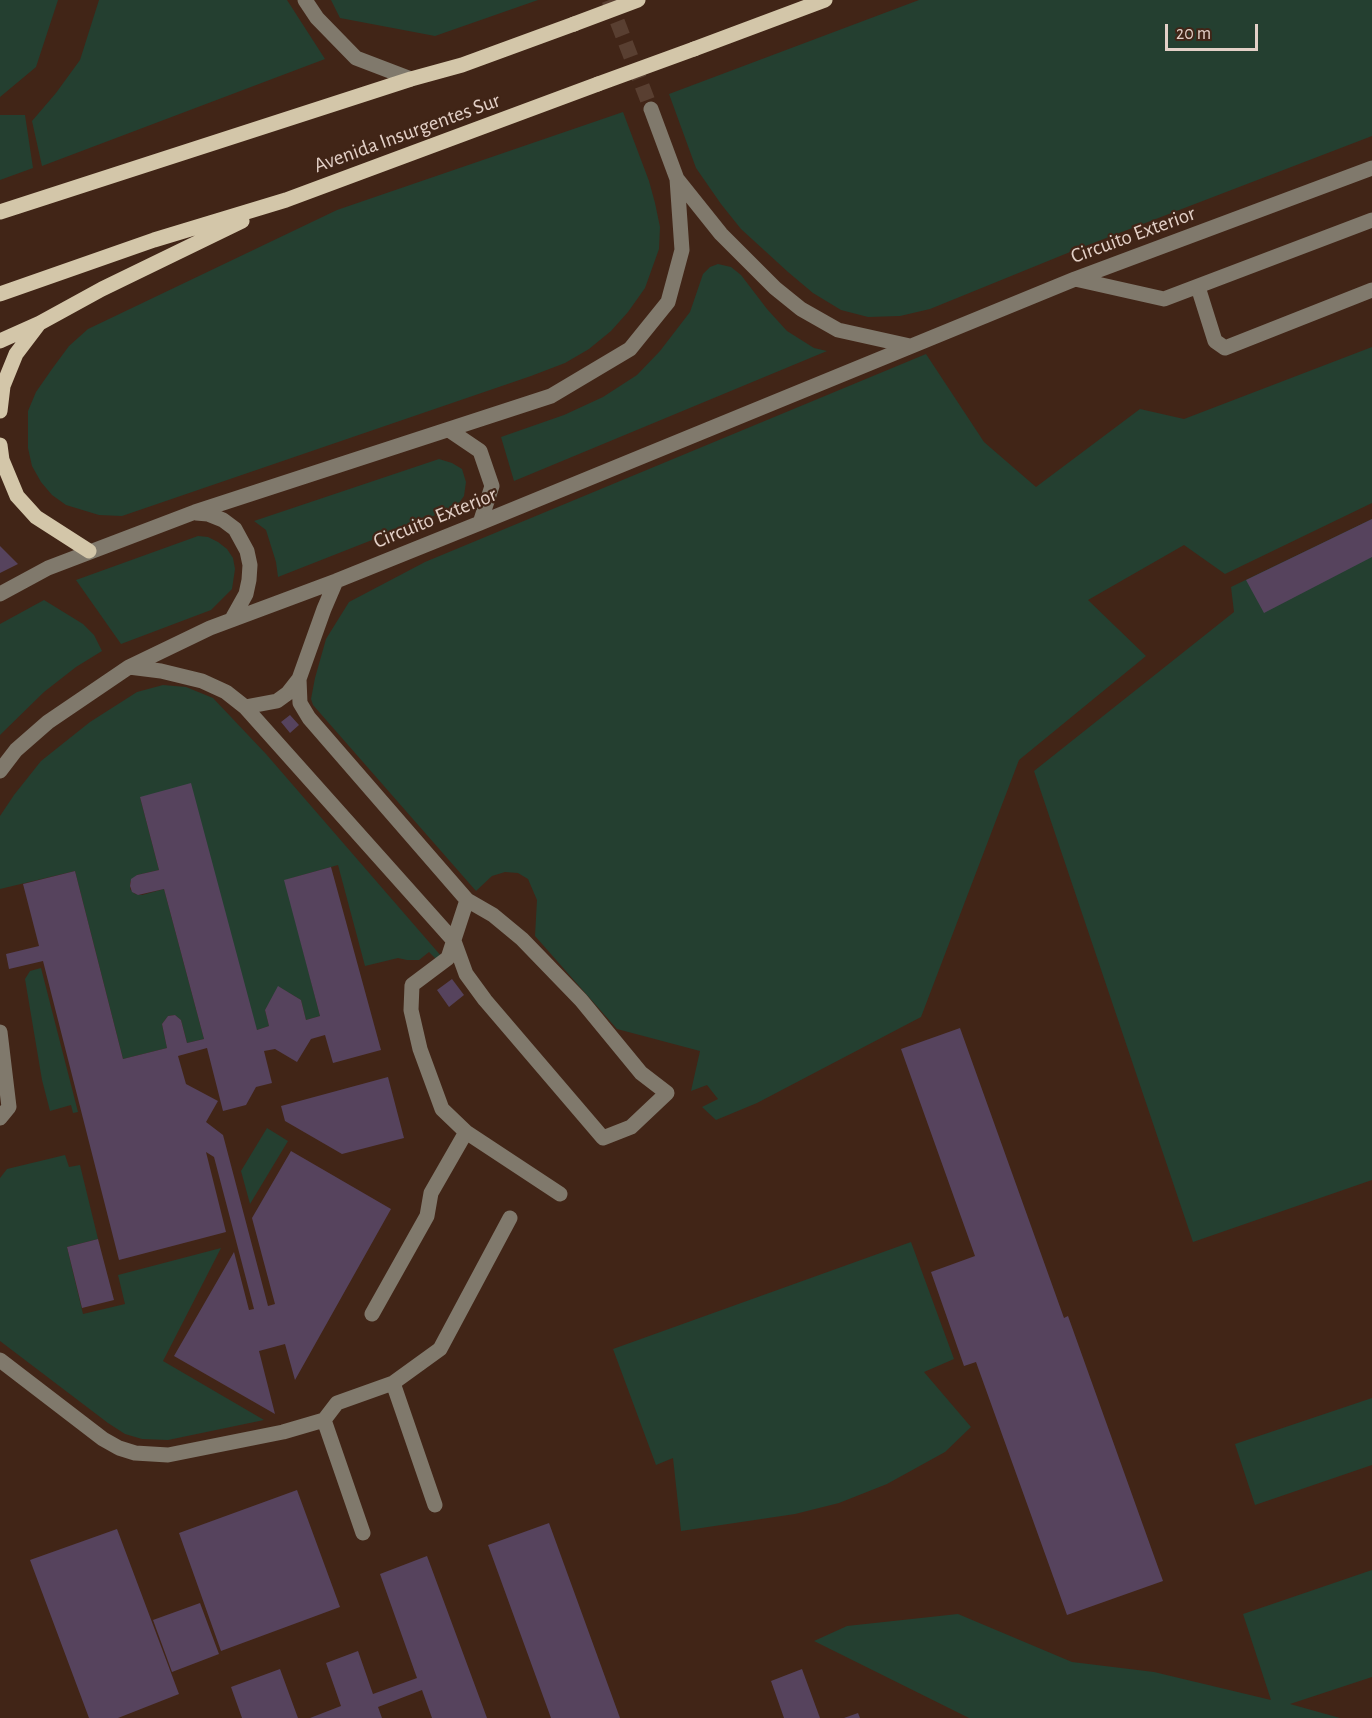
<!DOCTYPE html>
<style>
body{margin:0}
#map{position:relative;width:1372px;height:1718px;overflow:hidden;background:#412517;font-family:"Alegreya Sans",sans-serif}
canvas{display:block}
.scale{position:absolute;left:1165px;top:24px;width:93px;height:27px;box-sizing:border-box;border:3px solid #e3d0c7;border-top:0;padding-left:8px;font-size:18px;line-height:21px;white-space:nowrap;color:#e3d0c7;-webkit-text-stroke:4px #412517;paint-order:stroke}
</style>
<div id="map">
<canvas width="1372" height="1718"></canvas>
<div class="scale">20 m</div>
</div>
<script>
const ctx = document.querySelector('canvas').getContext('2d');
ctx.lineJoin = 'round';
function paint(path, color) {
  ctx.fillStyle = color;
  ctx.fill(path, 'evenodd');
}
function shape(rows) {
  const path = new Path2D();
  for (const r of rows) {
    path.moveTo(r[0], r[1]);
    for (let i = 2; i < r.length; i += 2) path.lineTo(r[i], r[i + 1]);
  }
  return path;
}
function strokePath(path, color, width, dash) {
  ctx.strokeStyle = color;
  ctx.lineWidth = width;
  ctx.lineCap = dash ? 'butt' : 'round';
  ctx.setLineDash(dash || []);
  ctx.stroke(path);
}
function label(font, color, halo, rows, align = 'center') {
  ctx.font = font + ' "Alegreya Sans",sans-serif';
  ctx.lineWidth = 4.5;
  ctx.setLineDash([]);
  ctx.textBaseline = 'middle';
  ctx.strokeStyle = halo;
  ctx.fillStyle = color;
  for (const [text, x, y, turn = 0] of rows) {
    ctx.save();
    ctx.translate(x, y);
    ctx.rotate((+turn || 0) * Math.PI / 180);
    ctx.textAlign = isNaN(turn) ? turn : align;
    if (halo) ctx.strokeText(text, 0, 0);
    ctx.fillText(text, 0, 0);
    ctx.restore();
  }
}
const green = shape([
 [0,0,58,0,36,67,0,97],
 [99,0,287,0,325,59,42,166,32,121,56,93,80,60],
 [331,0,538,0,435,36,340,18],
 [919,0,1372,0,1372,136,1075,250,930,309,900,316,868,317,841,310,813,293,788,272,741,229,721,204,696,168,669,94],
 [623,112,649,181,655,203,660,227,659,249,645,288,628,312,611,331,589,349,565,363,531,376,122,516,99,515,66,505,52,495,41,482,32,466,28,448,28,411,36,392,52,369,69,346,88,329,337,210],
 [0,115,25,115,33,168,0,180],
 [718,264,731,267,741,275,767,309,787,331,814,348,827,351,514,481,501,437,564,415,603,397,637,375,660,351,690,312,703,274,710,267],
 [1372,347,1372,503,1225,574,1184,545,1088,600,1146,656,1019,760,921,1017,757,1103,716,1120,702,1107,718,1099,707,1085,691,1091,700,1051,617,1029,535,936,537,900,528,879,518,873,505,872,492,876,476,891,313,705,311,699,315,678,326,639,349,602,425,562,926,354,984,442,1036,487,1140,409,1184,419],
 [439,459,452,463,462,469,466,482,464,496,456,507,278,577,276,562,266,530,254,521],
 [1372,519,1372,1180,1193,1242,1034,771,1234,612,1231,587],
 [198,536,208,537,218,542,227,549,233,558,235,569,232,589,211,610,121,644,76,580],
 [44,600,83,624,94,635,102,651,76,667,44,692,0,735,0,624],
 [163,685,186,687,213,698,266,754,442,957,438,961,429,952,419,960,407,960,398,958,365,966,338,865,285,880,320,1016,306,1020,301,1000,279,987,265,1010,269,1026,257,1030,140,797,159,870,137,875,130,882,130,889,135,894,142,895,164,889,204,1039,187,1043,181,1020,175,1015,168,1016,162,1024,167,1048,123,1059,75,871,0,889,0,816,14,795,41,761,90,722,137,692],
 [41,968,78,1112,73,1113,71,1105,50,1111,42,1080,25,979,30,971],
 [267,1128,288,1141,250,1204,241,1171],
 [65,1155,69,1167,80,1165,98,1239,67,1247,83,1314,125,1304,118,1275,221,1248,163,1361,264,1420,168,1440,142,1439,125,1434,108,1423,0,1341,0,1178,7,1169],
 [911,1242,954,1359,924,1372,971,1427,945,1452,887,1484,839,1503,795,1514,681,1531,673,1458,656,1465,613,1349],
 [1372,1398,1372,1465,1255,1505,1235,1444],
 [1372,1570,1372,1677,1290,1704,1340,1718,969,1718,814,1641,847,1626,958,1614,1072,1662,1154,1672,1271,1700,1243,1614]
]);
const building = shape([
 [1372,519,1372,557,1264,613,1246,580],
 [0,546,18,564,0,573],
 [290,715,299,725,290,733,281,722],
 [191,783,257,1030,269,1026,265,1010,278,986,301,1000,306,1020,320,1016,284,880,331,867,381,1050,333,1063,325,1035,311,1039,297,1062,275,1049,264,1051,272,1083,256,1087,246,1105,223,1111,207,1048,178,1056,186,1084,218,1101,206,1122,223,1135,268,1306,275,1304,252,1218,291,1151,391,1209,295,1380,285,1344,259,1351,275,1414,174,1356,234,1252,249,1310,254,1309,214,1157,206,1152,226,1232,119,1260,43,961,9,969,6,954,39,946,23,884,75,871,123,1059,167,1048,162,1024,168,1016,175,1015,181,1020,187,1043,204,1039,164,889,138,895,132,892,130,886,131,879,137,875,159,870,140,797],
 [452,979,464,995,449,1007,437,990],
 [960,1028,1064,1318,1068,1316,1163,1581,1067,1615,976,1362,964,1366,931,1272,975,1256,901,1049],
 [388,1077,404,1138,342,1154,285,1121,281,1106],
 [98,1239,114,1300,82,1308,67,1247],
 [297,1490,340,1607,221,1651,179,1533],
 [549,1523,620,1718,551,1718,488,1545],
 [117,1529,179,1694,118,1718,89,1718,30,1560],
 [427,1556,487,1718,432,1718,422,1690,378,1707,382,1718,310,1718,341,1706,326,1663,358,1651,373,1694,417,1678,380,1574],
 [200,1603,219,1654,172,1672,153,1620],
 [280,1669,298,1718,242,1718,231,1687],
 [802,1669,820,1718,784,1718,771,1681],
 [858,1713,860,1718,844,1718]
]);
const minorTunnel = shape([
 [609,0,651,109]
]);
const minor = shape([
 [305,0,317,18,356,58,411,79],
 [677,179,721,234,775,288,801,309,838,330,910,346],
 [1075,279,1164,299,1372,220],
 [1198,287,1215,341,1225,348,1372,290],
 [449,430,480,451,492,486,480,523],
 [196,513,208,514,223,520,235,529,247,551,250,565,249,580,246,594,232,619],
 [0,594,48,568,195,512,551,396,630,349,668,302,682,250,677,179,651,109],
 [129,667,161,671,202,681,226,692,245,707,454,941,466,974,485,1000,603,1138,631,1127,667,1093,641,1073,581,1000,522,939,493,915,467,900,309,718,300,703,299,679,324,609,336,581],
 [245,707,277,701,288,693,299,679],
 [0,771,16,750,48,722,129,667,210,628,336,581,480,523,1075,279,1372,168],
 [467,900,448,958,412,985,411,1010,420,1049,442,1109,466,1132,560,1194],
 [0,1032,9,1107,0,1118],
 [372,1314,427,1216,431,1193,466,1132],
 [0,1360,103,1439,119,1448,135,1453,168,1455,283,1432,324,1420,337,1403,393,1383,440,1349,510,1218],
 [393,1383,435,1505],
 [324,1420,363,1533]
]);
const major = shape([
 [694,49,825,0],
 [0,212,411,79,462,65,574,24],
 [0,294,154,240,286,200,598,84],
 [0,341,40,323,102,289,242,221],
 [0,411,3,386,16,354,38,325],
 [0,445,2,460,17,496,36,517,89,551]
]);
const majorBridge = shape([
 [574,24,638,0],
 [598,84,694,49]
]);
const streetNames = [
 ["Avenida Insurgentes Sur",407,133,-20],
 ["Circuito Exterior",1133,235,-20],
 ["Circuito Exterior",435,518,-22]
];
paint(green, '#243f30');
paint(building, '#56435d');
strokePath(minorTunnel, '#593f31', 15, [15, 8]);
strokePath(minor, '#80796c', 15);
strokePath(major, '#d3c6a9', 15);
strokePath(majorBridge, '#d3c6a9', 15);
label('21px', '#e3d0c7', '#412517', streetNames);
</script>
